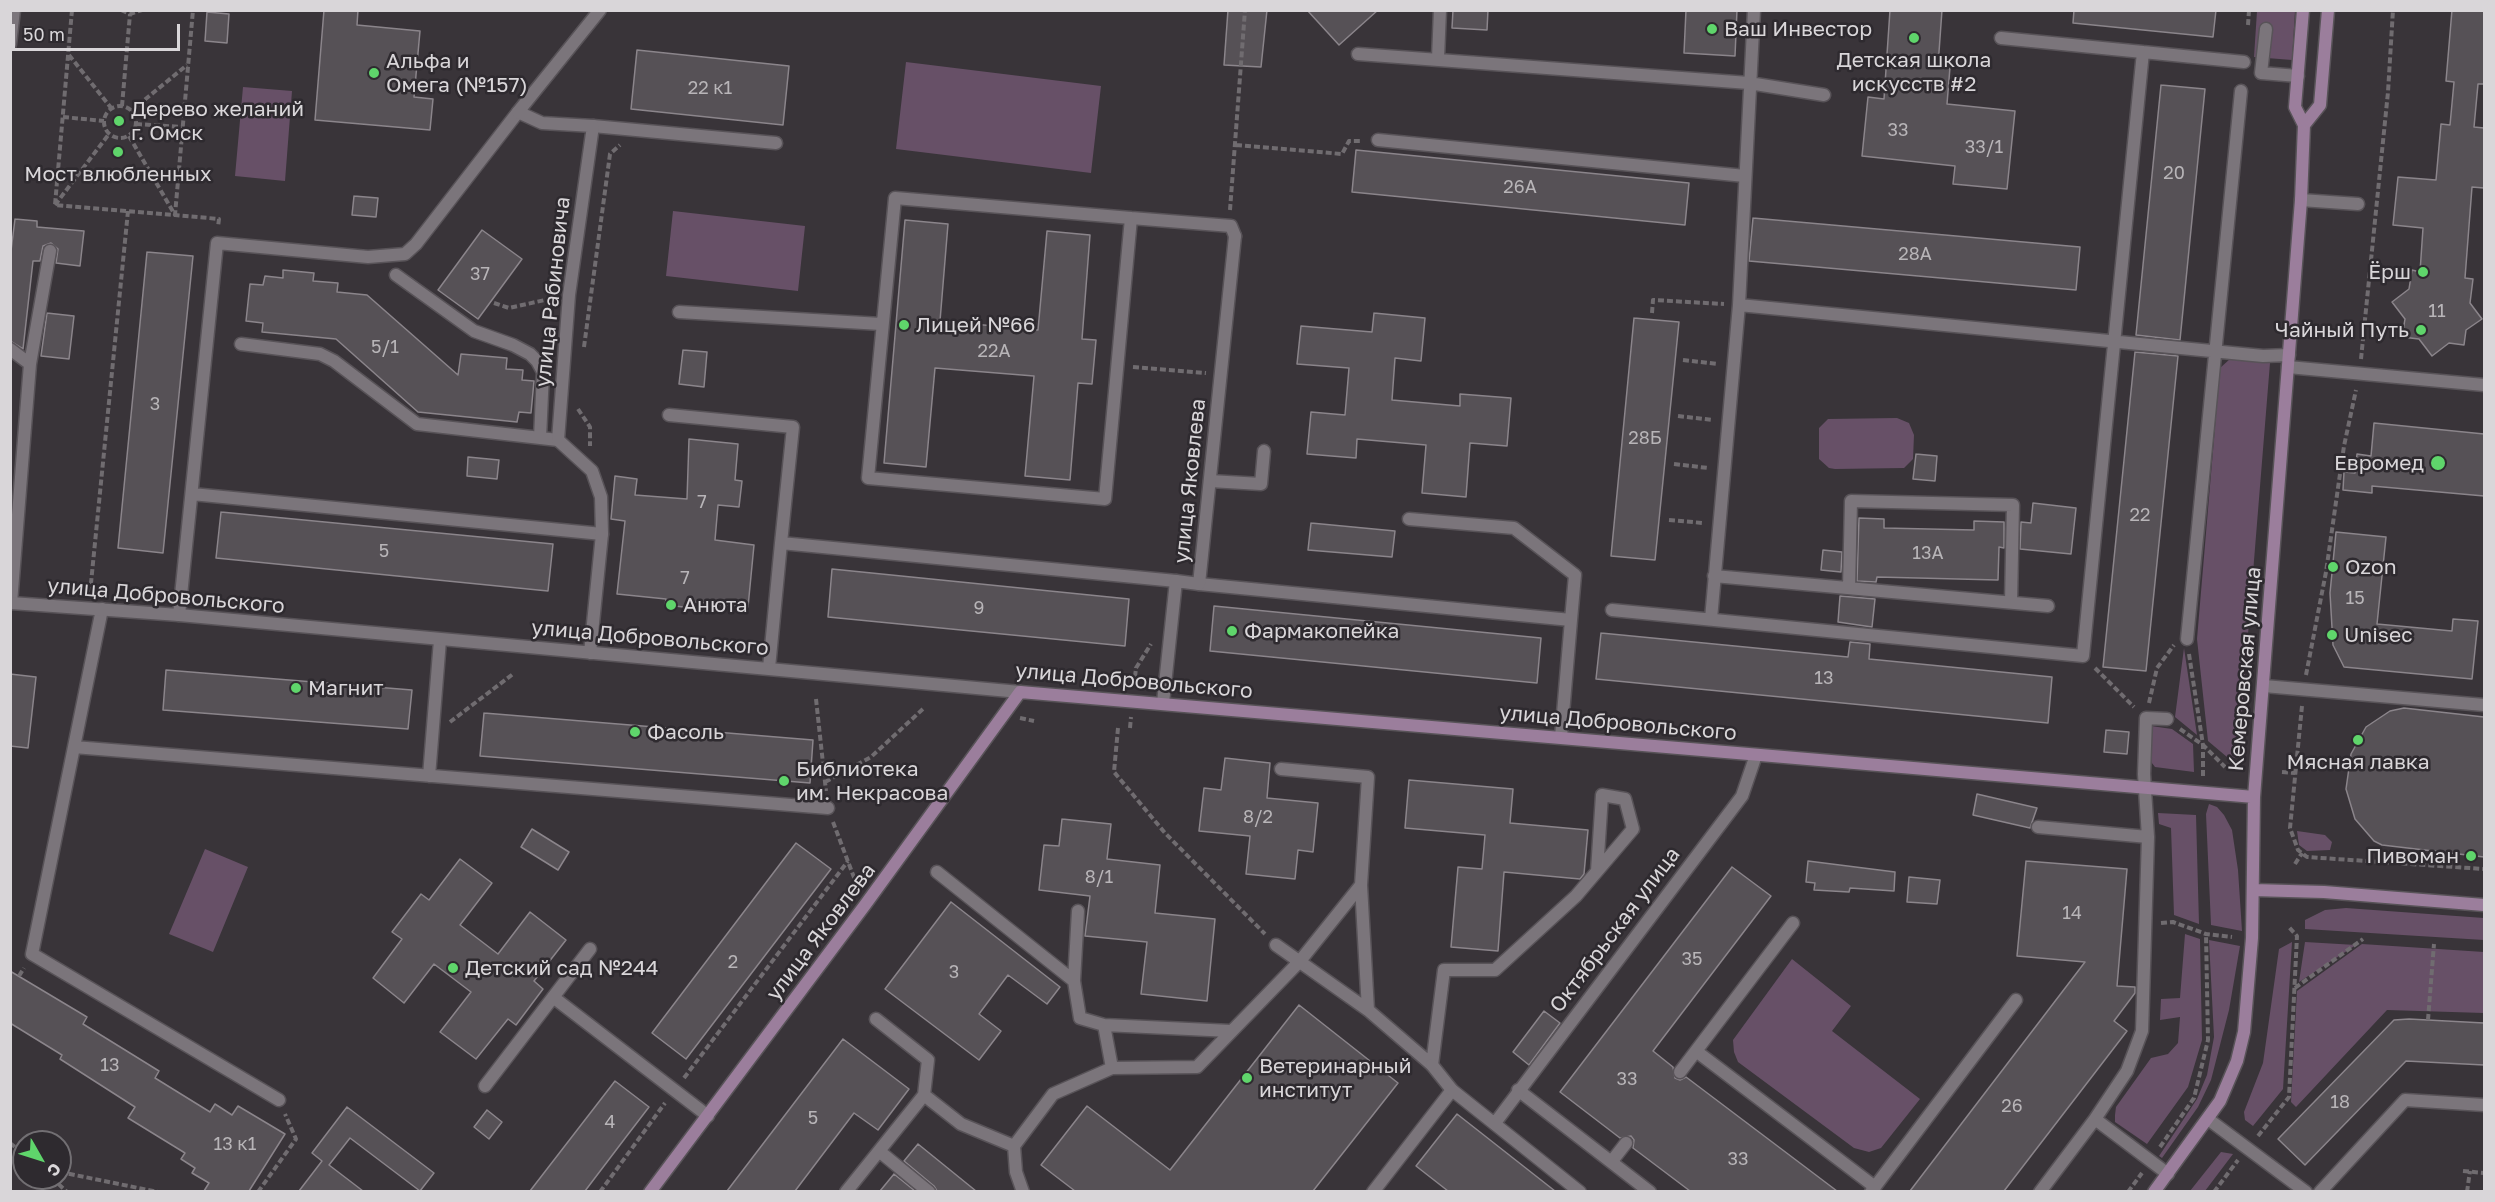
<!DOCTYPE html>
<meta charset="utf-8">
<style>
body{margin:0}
#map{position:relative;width:2495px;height:1202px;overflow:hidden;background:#393439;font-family:"Golos Text",sans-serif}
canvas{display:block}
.frame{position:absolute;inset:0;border:12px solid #d9d6d9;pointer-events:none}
.north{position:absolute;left:12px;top:1130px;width:60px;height:60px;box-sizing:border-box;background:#2e2a2f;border:2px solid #726f73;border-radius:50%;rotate:129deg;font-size:16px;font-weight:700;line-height:24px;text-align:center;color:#d9d6d9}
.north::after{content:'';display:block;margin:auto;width:21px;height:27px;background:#5fd56b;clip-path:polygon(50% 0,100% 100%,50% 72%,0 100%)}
.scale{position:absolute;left:12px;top:24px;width:168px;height:27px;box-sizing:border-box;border:3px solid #d9d6d9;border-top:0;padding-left:8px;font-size:18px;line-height:21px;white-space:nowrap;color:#d9d6d9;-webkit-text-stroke:4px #2e2a2f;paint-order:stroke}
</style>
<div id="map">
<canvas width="2495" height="1202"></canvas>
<div class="frame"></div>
<div class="north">С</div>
<div class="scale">50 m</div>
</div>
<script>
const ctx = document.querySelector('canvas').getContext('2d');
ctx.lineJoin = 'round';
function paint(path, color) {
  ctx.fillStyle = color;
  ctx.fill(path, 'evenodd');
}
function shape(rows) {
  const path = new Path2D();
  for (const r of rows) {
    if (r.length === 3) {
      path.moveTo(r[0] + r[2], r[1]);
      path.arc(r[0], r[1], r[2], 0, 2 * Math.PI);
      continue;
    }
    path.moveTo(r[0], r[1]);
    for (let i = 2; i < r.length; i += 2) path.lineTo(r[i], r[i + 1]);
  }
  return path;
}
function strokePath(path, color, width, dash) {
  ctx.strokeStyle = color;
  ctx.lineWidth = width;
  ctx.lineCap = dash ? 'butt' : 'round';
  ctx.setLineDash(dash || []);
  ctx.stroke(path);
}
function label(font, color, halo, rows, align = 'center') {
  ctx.font = font + ' "Golos Text",sans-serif';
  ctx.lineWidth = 5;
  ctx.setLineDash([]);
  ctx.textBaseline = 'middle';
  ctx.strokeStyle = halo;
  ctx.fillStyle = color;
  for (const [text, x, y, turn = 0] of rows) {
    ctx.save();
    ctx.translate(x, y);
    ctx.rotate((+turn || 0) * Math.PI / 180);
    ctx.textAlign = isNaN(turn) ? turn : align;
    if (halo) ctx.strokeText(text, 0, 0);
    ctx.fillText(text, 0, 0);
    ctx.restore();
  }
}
const green = shape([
 [2257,11,2295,11,2292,60,2254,57],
 [906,62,1101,86,1091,173,896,149],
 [243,87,292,91,285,181,235,176],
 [673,211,805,226,798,291,666,276],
 [2230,359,2270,363,2238,758,2227,757,2208,741,2197,639,2220,368],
 [1897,418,1909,423,1914,435,1913,459,1904,468,1835,469,1829,468,1819,459,1819,428,1828,419],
 [2184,648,2197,735,2175,717],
 [2151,726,2172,729,2193,744,2194,772,2155,767,2148,758],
 [2209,804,2217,807,2224,815,2232,830,2238,870,2242,931,2211,925,2206,814],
 [2158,813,2196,815,2199,924,2174,915,2171,828,2159,824],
 [2297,831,2325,835,2332,842,2330,850,2307,851,2299,845],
 [205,849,248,867,213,952,169,934],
 [2346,908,2484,918,2484,940,2305,929,2305,920,2325,910],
 [2185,934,2200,939,2202,1040,2188,1087,2147,1144,2115,1122,2115,1115,2116,1107,2151,1058,2168,1054,2178,1043,2180,1017,2160,1020,2161,999,2180,998],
 [2209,940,2240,946,2229,1010,2211,1080,2198,1107,2162,1158,2159,1156,2197,1099,2207,1075,2214,1037],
 [2292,942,2283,1089,2253,1126,2245,1120,2244,1112,2263,1063,2279,949],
 [2305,942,2356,945,2299,982],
 [2362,944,2484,952,2484,1013,2387,1010,2296,1107,2291,1102,2297,991],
 [1792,959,1851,1006,1832,1031,1920,1099,1881,1148,1869,1152,1854,1148,1738,1062,1734,1052,1733,1040],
 [2221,1152,2233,1154,2205,1191,2190,1191]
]);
const building = shape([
 [324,10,358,10,357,25,420,31,414,97,433,99,430,130,315,120,324,10],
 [1228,10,1267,10,1261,67,1224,65,1228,10],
 [1307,10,1378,10,1339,45,1307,10],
 [1453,10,1488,10,1487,30,1452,28,1453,10],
 [1686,10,1737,10,1735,56,1684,53,1686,10],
 [1890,10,1942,10,1938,66,1950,67,1947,104,2015,111,2007,189,1953,184,1955,166,1862,156,1868,97,1884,99,1890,10],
 [2074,10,2216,10,2213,37,2073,23,2074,10],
 [2452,10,2484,10,2484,84,2478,84,2474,127,2484,128,2484,188,2472,187,2465,278,2473,279,2470,303,2482,319,2466,330,2464,345,2449,343,2432,356,2419,339,2402,337,2405,319,2392,302,2409,289,2412,270,2420,272,2423,228,2393,225,2398,177,2436,180,2441,124,2450,125,2454,82,2446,81,2452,10],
 [207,12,229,14,227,43,205,41,207,12],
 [637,50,789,66,783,125,631,109,637,50],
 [2161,85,2205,89,2180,340,2136,335,2161,85],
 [1356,150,1689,183,1685,225,1352,192,1356,150],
 [354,196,378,198,376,217,352,215,354,196],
 [1753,218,2080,247,2076,290,1749,261,1753,218],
 [15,219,37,221,37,227,84,231,80,266,56,263,58,249,51,243,43,246,40,261,33,261,23,349,10,341,10,259,15,219],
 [905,220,948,224,940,321,1038,330,1047,231,1090,235,1082,339,1096,340,1092,384,1078,383,1070,480,1025,476,1034,376,935,368,926,467,884,463,905,220],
 [482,230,522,259,478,319,438,290,482,230],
 [147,252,193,256,163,553,118,548,147,252],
 [283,270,314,273,313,281,338,283,337,292,367,295,458,375,461,354,507,358,506,369,523,370,522,380,534,381,531,413,519,412,517,422,418,412,336,339,262,332,263,323,246,321,250,284,263,285,265,276,283,278,283,270],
 [47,313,74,316,69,359,41,356,47,313],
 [1374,313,1425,318,1421,361,1395,358,1392,400,1460,406,1460,394,1511,398,1507,446,1470,443,1466,497,1422,493,1426,445,1357,439,1356,458,1307,454,1311,412,1345,415,1349,368,1297,364,1301,326,1372,332,1374,313],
 [1634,318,1679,322,1655,560,1611,556,1634,318],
 [683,350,707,352,704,387,679,384,683,350],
 [2135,352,2178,356,2146,671,2103,667,2135,352],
 [2374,423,2484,434,2484,496,2372,486,2372,493,2343,490,2344,472,2355,473,2357,454,2371,456,2374,423],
 [689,439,738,444,735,480,742,481,739,507,718,505,715,540,754,545,748,607,693,602,693,608,665,605,666,599,617,594,625,521,611,519,615,476,637,479,635,495,687,499,689,439],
 [1916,454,1937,456,1935,481,1913,479,1916,454],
 [468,457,499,460,497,479,467,476,468,457],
 [2033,503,2076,508,2071,554,2020,549,2021,522,2031,523,2033,503],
 [221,512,553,544,548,591,216,558,221,512],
 [1859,518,1884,519,1884,528,1974,530,1974,521,2004,522,2004,548,1999,547,1998,580,1877,577,1876,582,1857,581,1859,518],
 [1311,523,1395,531,1392,557,1308,550,1311,523],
 [2336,532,2386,537,2377,624,2452,631,2453,619,2478,621,2472,679,2344,667,2333,645,2330,593,2336,532],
 [1823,550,1842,552,1841,572,1821,570,1823,550],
 [832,569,1129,599,1125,646,828,617,832,569],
 [1840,596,1875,599,1872,627,1838,622,1840,596],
 [1214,606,1541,638,1537,683,1210,651,1214,606],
 [1601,633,1848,657,1850,642,1870,644,1869,659,2052,677,2048,723,1596,679,1601,633],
 [166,670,412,690,408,729,163,710,166,670],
 [10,674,36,677,28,748,10,746,10,674],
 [2404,708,2484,717,2484,857,2382,845,2374,841,2355,819,2346,789,2351,754,2366,727,2390,711,2404,708],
 [484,713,813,740,810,783,480,756,484,713],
 [2106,730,2129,732,2127,754,2104,752,2106,730],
 [1225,758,1270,763,1267,798,1318,803,1313,852,1298,850,1295,879,1246,874,1250,836,1199,831,1204,788,1221,790,1225,758],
 [1409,780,1513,789,1510,823,1588,830,1584,874,1580,879,1504,872,1498,951,1451,947,1458,867,1482,869,1485,835,1405,828,1409,780],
 [1977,794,2037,808,2030,828,1973,815,1977,794],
 [1062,819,1111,824,1107,859,1160,865,1155,913,1215,919,1207,1001,1141,994,1147,942,1085,936,1090,896,1039,890,1044,845,1059,846,1062,819],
 [532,829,569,852,558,870,521,847,532,829],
 [796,843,831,869,686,1059,652,1033,796,843],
 [460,859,492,883,460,925,498,954,530,912,566,940,534,981,543,989,516,1025,508,1019,476,1059,440,1032,471,992,434,964,404,1003,373,978,402,939,392,932,421,894,429,900,460,859],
 [1808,861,1895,872,1894,891,1850,888,1849,892,1814,890,1815,883,1806,882,1808,861],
 [2026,861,2127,869,2117,986,2135,987,2135,993,2114,1021,2127,1031,2004,1191,1910,1191,2085,962,2017,956,2026,861],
 [1732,867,1771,896,1653,1051,1673,1067,1675,1078,1680,1080,1686,1077,1837,1191,1690,1191,1633,1148,1634,1140,1631,1136,1620,1138,1560,1092,1732,867],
 [1909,877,1940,880,1937,904,1907,902,1909,877],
 [951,902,1060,987,1047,1004,1008,975,979,1014,1001,1031,979,1060,885,989,951,902],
 [10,971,87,1017,83,1024,159,1071,155,1078,210,1112,215,1104,232,1115,238,1106,285,1134,249,1191,204,1191,209,1183,192,1173,195,1168,181,1159,185,1153,128,1118,135,1107,60,1059,62,1055,10,1023,10,971],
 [1299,1005,1398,1083,1313,1191,1075,1191,1041,1165,1087,1106,1170,1170,1299,1005],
 [1544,1011,1560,1023,1529,1065,1513,1052,1544,1011],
 [2409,1019,2484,1023,2484,1065,2406,1061,2305,1165,2278,1139,2394,1020,2409,1019],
 [843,1039,909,1089,878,1130,854,1113,795,1191,727,1191,843,1039],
 [615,1081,649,1107,626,1137,585,1191,530,1191,615,1081],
 [347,1107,434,1173,420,1191,350,1138,329,1165,363,1191,299,1191,322,1161,312,1153,347,1107],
 [487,1110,502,1122,489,1139,474,1127,487,1110],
 [1457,1114,1555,1191,1448,1191,1416,1166,1457,1114],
 [918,1144,976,1191,937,1191,934,1186,904,1161,918,1144],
 [894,1174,915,1191,880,1191,894,1174]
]);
const path = shape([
 [72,10,55,205,175,215,193,10],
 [121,10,130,14,142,10],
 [2248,25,2249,10],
 [69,55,112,109],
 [122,106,130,14],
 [120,122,16],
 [131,111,187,65],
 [63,117,104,121],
 [136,124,182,127],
 [129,136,175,215,219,219,218,227],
 [1236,145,1342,154,1349,141,1362,141],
 [55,205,109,134],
 [1230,210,1245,10],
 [494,303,509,308,554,298],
 [1652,313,1653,300,1724,304],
 [584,347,610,154,620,145],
 [2361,359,2388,92,2393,10],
 [1683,360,1718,364],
 [1133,367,1206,373],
 [578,409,590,427,590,446],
 [1678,416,1713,420],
 [1674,464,1708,468],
 [1669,520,1703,523],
 [90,593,128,211],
 [2189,654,2203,745,2203,776],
 [2095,668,2134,707],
 [2306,675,2326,572,2344,446,2356,390],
 [1134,686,1136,668,1151,644],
 [816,699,826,791],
 [2149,703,2157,668,2174,645],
 [2302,706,2290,828,2298,850,2307,857,2484,869],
 [1020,718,1034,721],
 [450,722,513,674],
 [1118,728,1114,772,1165,833,1265,934],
 [1130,728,1131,717],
 [2180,729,2203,745,2225,767],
 [2282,772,2295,773],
 [825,782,871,757,924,708],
 [833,822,858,888],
 [2295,864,2302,853],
 [2161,923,2173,922,2206,934,2232,937],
 [19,976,24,968],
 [2295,988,2363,939],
 [2428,1020,2434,944],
 [684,1078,848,861],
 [2258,1136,2289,1097,2297,936,2288,926],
 [10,1143,24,1154],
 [2160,1147,2194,1098,2208,1040,2206,934],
 [2463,1171,2484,1173],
 [60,1172,158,1192],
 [52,1178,67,1192],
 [258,1192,296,1139,285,1114],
 [600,1192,665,1103],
 [2128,1192,2142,1173],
 [2214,1192,2238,1160],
 [2467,1192,2470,1171]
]);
const lane = shape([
 [2266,29,2261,73,2298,76],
 [2001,38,2244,62],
 [10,44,14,10],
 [1358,54,1749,83,1824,95],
 [1438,58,1440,10],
 [593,126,776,143],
 [1378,140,1745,176],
 [2301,200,2358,204],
 [1131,218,895,198,868,478,1105,499,1131,218,1231,226,1235,236],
 [396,275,474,331,513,345,530,354,537,361,543,372,540,438],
 [1739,305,2263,356,2289,355],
 [679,312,881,324],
 [241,344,320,354,334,361,417,424,558,440],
 [10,349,30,364,11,603],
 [30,364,50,251],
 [2288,367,2484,385],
 [669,415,793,427,781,543],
 [1210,481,1261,484,1264,451],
 [192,494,602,534],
 [1409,519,1514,528,1575,575,1571,620],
 [1714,576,2048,606],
 [1199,584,1571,620,1561,737],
 [1849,588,1851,501,2013,505,2011,602],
 [102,609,32,954,279,1100],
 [1612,610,2083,656,2143,52],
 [179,615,217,243,368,257,405,254,416,244,518,112],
 [1711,619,1739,305,1754,10],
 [2187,639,2241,91],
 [769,668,781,543,1176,581],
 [2264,686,2484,705],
 [74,747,828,808],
 [1281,769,1368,777,1361,885,1368,1010],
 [429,776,440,640],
 [2038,827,2148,837],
 [937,872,1074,981,1080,1018,1104,1025,1231,1031],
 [1276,945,1368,1010,1432,1065],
 [1074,981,1078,911],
 [553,997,708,1116],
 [876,1019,928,1060,924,1095,961,1124,1014,1146,1016,1172,1023,1192],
 [1104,1025,1112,1068],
 [1696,1051,1875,1187],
 [1432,1065,1444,970,1495,970,1576,896,1633,829,1625,799,1602,795,1597,871],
 [1680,1072,1793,923],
 [485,1086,590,949],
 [1518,1090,1650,1192],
 [2095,1119,2127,1071,2142,1031,2148,837,2144,774,2146,718,2167,719],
 [2208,1119,2306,1192],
 [1014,1146,1053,1094,1112,1068,1197,1067,1300,961,1361,885],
 [879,1151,929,1192],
 [1612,1161,1626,1143],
 [846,1192,924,1095],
 [1373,1192,1452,1090],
 [1871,1192,2016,1000],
 [2040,1192,2095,1119,2168,1174],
 [2320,1192,2405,1100,2484,1105]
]);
const street = shape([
 [11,603,179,615,1020,692],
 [590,653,602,534,601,497,592,471,558,440,569,295,593,126,542,123,518,112,600,10],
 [1163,703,1176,581,1199,584,1235,236],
 [1432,1065,1452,1090,1580,1192],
 [1495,1123,1742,796,1756,755]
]);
const secondary = shape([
 [2304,125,2320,105,2328,10],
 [2253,890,2324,892,2484,905],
 [650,1192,865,905,1020,692,2254,797],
 [2154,1192,2220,1101,2237,1061,2244,1032,2252,938,2254,797,2301,200,2304,125,2295,107,2303,10]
]);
const markers = [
 [1712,29,6,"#5fd56b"],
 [1914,38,6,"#5fd56b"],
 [374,73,6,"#5fd56b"],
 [119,121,6,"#5fd56b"],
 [118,152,6,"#5fd56b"],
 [2423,272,6,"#5fd56b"],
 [904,325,6,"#5fd56b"],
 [2421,330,6,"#5fd56b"],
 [2438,463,8,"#5fd56b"],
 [2333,567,6,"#5fd56b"],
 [671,605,6,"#5fd56b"],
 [1232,631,6,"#5fd56b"],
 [2332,635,6,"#5fd56b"],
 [296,688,6,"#5fd56b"],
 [635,732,6,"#5fd56b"],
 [2358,740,6,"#5fd56b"],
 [784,781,6,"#5fd56b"],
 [2471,856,6,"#5fd56b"],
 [453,968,6,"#5fd56b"],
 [1247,1078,6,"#5fd56b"]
];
const numberNames = [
 ["22 к1",710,88],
 ["33",1898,130],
 ["33/1",1984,147],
 ["20",2174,173],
 ["26А",1520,187],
 ["28А",1915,254],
 ["37",480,274],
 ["11",2437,311],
 ["5/1",385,347],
 ["22А",994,351],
 ["3",155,404],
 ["28Б",1645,438],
 ["7",702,502],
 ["22",2140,515],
 ["5",384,551],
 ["13А",1928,553],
 ["7",685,578],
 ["15",2355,598],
 ["9",979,608],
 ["13",1824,678],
 ["8/2",1258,817],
 ["8/1",1099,877],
 ["14",2072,913],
 ["35",1692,959],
 ["2",733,962],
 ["3",954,972],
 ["13",110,1065],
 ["33",1627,1079],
 ["18",2340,1102],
 ["26",2012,1106],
 ["5",813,1118],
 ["4",610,1122],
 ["13 к1",235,1144],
 ["33",1738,1159]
];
const poiNames = [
 ["Ваш Инвестор",1724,29],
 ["Детская школа",1914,60,"center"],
 ["искусств #2",1914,84,"center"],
 ["Альфа и",386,61],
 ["Омега (№157)",386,85],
 ["Дерево желаний",131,109],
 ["г. Омск",131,133],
 ["Мост влюбленных",118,174,"center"],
 ["Ёрш",2411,272,"right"],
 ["Лицей №66",916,325],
 ["Чайный Путь",2409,330,"right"],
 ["Евромед",2424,463,"right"],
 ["Ozon",2345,567],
 ["Анюта",683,605],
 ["Фармакопейка",1244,631],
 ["Unisec",2344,635],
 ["Магнит",308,688],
 ["Фасоль",647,732],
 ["Мясная лавка",2358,762,"center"],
 ["Библиотека",796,769],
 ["им. Некрасова",796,793],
 ["Пивоман",2459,856,"right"],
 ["Детский сад №244",465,968],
 ["Ветеринарный",1259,1066],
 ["институт",1259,1090]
];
const streetNames = [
 ["улица Рабиновича",553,292,-84],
 ["улица Яковлева",1190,481,-84],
 ["улица Добровольского",166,596,5],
 ["улица Добровольского",650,638,5],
 ["Кемеровская улица",2245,669,-85],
 ["улица Добровольского",1134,681,5],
 ["улица Добровольского",1618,723,5],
 ["Октябрьская улица",1615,930,-53],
 ["улица Яковлева",821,932,-53]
];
paint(green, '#675067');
paint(building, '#565156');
strokePath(building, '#8b858b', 1.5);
strokePath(lane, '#585358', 15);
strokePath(street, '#585358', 15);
strokePath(secondary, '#585358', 15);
strokePath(path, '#706c70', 4, [6, 3]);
strokePath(lane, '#7b757b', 12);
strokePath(street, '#7b757b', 12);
strokePath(secondary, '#9b7e9c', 12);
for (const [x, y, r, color] of markers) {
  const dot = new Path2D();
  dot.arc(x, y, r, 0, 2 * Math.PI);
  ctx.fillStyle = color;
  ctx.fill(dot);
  strokePath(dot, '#2e2a2f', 2);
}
label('18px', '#b8b5b8', null, numberNames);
label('21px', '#d9d6d9', '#2e2a2f', poiNames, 'left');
label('21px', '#d9d6d9', '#2e2a2f', streetNames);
</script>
